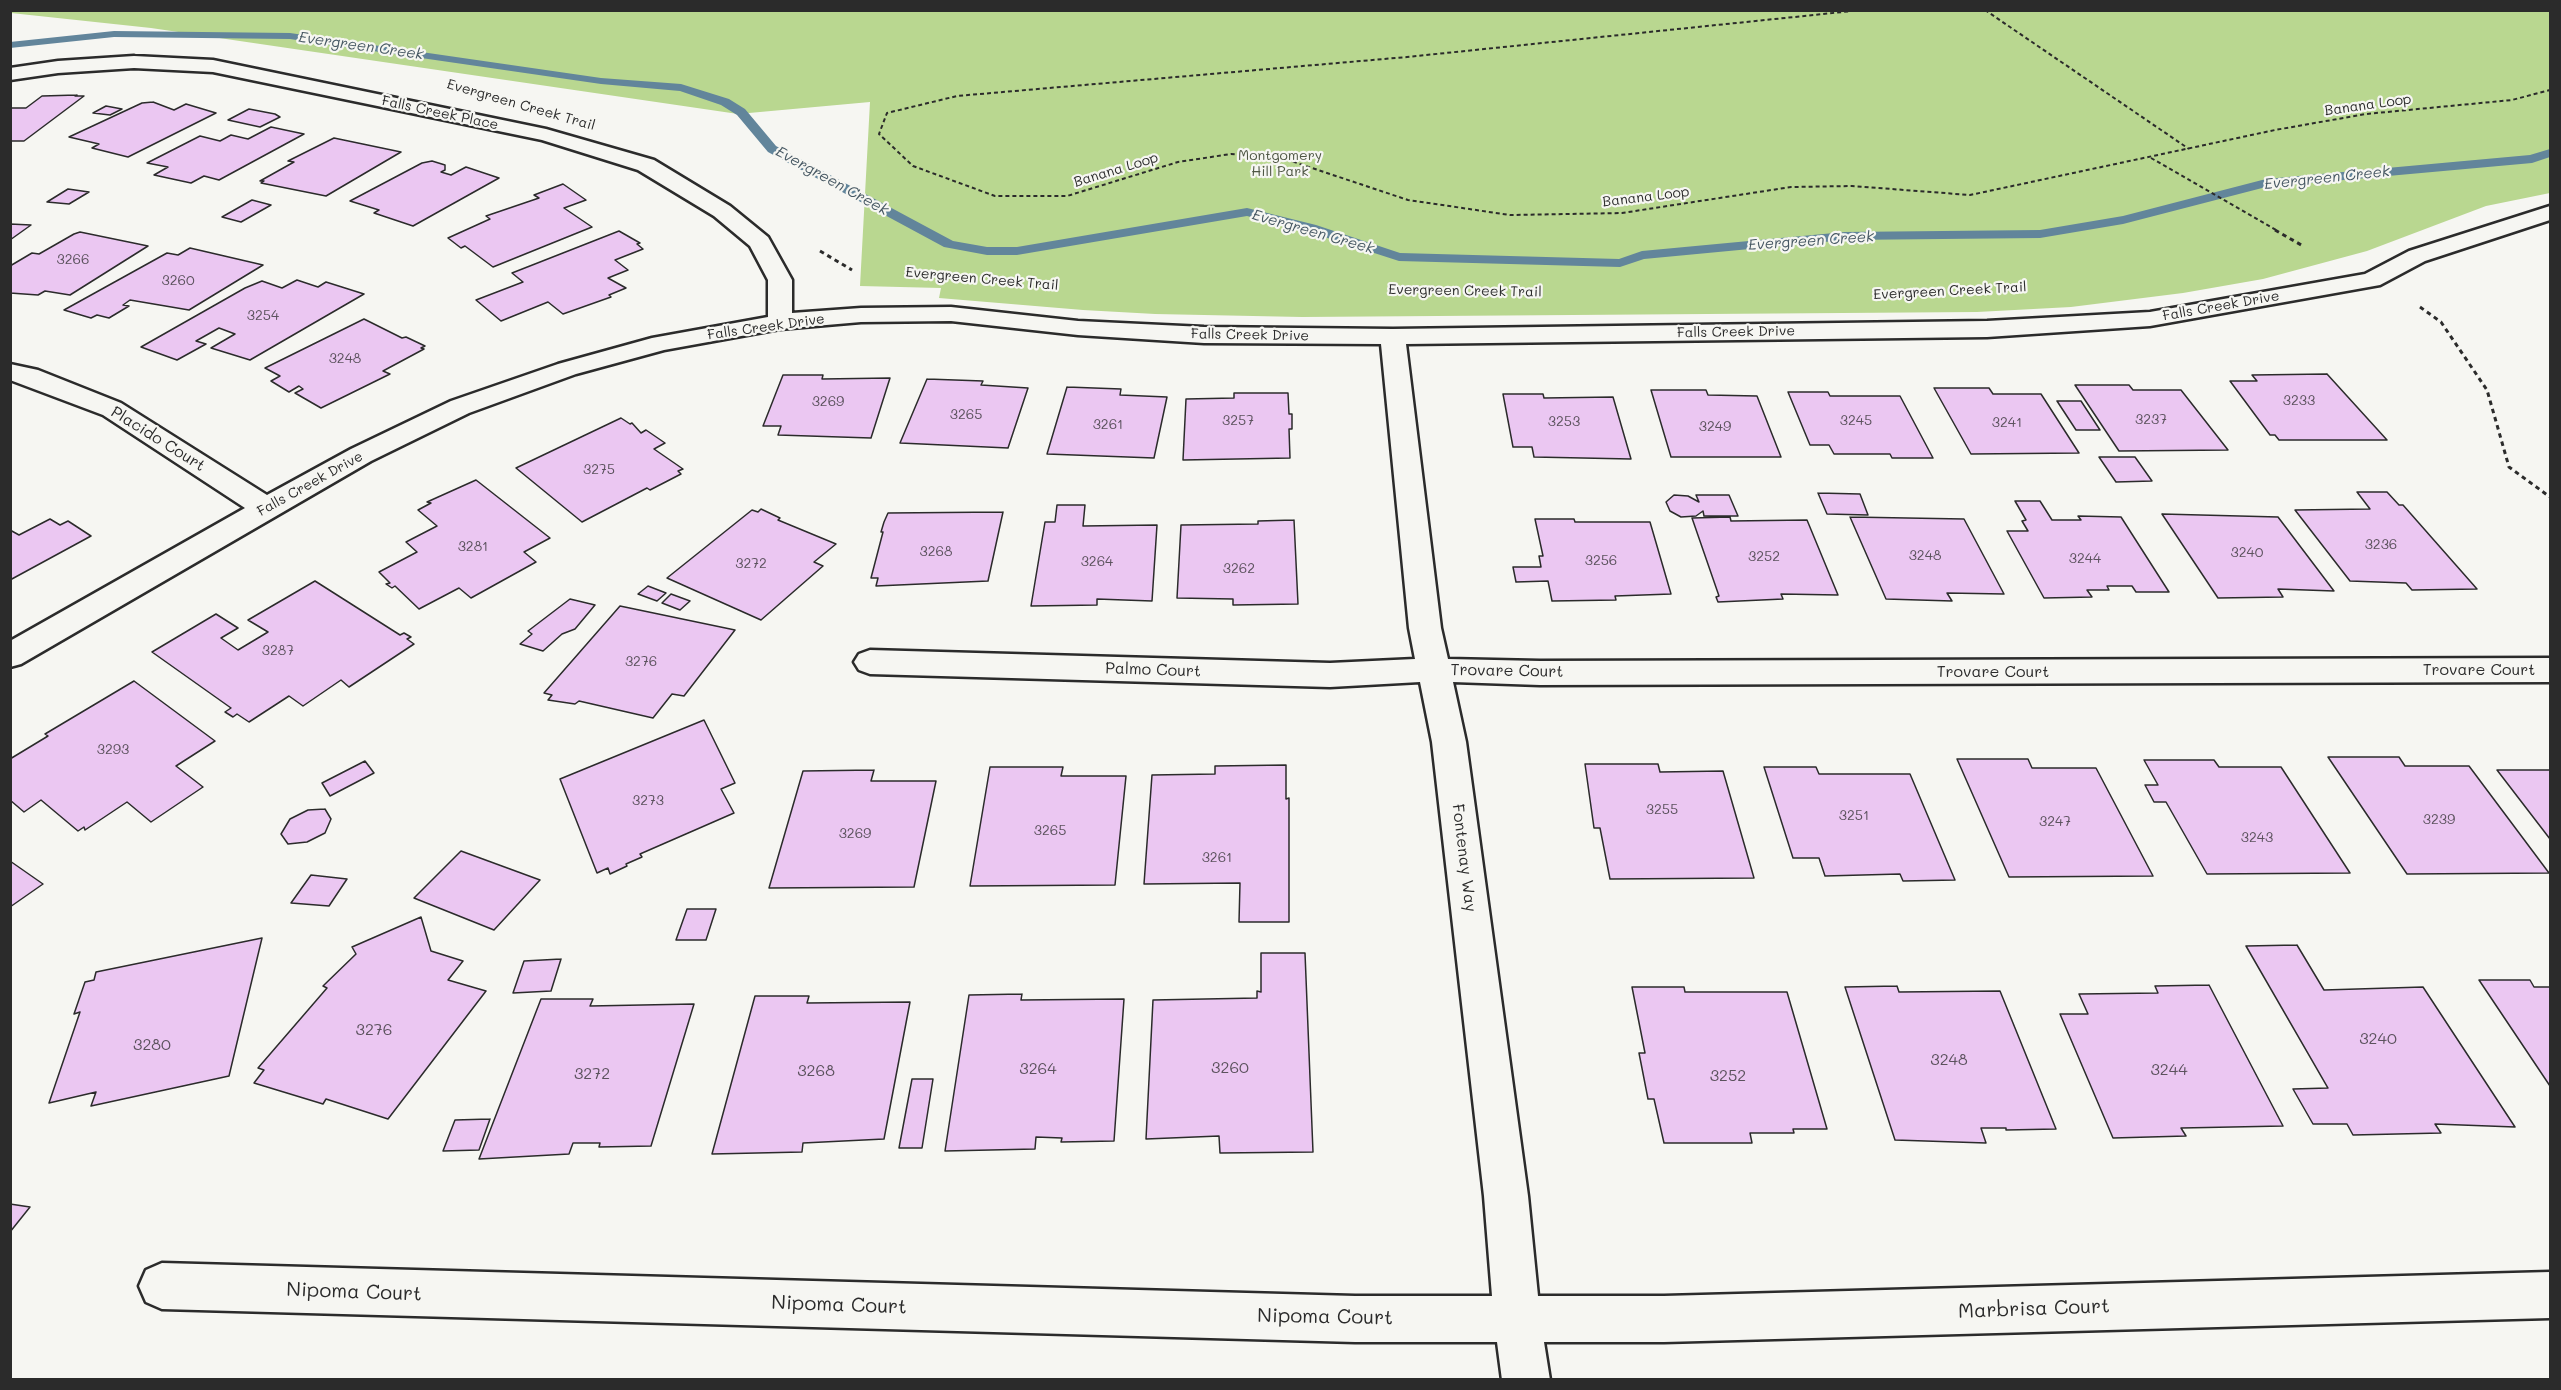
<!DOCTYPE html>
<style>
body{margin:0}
#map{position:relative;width:2561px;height:1390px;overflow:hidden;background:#f6f6f2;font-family:Mali,sans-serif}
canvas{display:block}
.frame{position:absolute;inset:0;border:12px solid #2b2b2b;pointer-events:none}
</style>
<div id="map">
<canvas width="2561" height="1390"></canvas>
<div class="frame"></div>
</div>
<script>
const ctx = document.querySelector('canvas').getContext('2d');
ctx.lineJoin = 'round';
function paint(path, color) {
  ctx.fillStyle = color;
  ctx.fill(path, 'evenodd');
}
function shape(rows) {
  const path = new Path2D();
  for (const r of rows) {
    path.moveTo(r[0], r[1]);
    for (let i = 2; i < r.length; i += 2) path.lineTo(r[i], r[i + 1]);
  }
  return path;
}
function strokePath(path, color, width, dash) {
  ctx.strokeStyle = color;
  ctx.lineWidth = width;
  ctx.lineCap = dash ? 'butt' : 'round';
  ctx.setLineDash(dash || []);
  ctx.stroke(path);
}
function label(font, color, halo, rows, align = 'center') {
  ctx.font = font + ' Mali,sans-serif';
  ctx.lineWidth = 4.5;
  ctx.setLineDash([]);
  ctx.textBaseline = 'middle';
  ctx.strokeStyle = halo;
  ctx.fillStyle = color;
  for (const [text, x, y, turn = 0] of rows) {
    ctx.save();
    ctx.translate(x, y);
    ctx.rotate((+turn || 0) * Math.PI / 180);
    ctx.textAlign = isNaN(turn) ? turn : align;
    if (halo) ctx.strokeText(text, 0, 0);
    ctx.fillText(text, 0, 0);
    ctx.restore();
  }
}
const green = shape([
 [11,10,2550,11,2550,193,2486,206,2367,251,2263,279,2183,293,2071,307,1977,312,1302,317,1155,314,1083,310,939,298,941,288,860,286,870,102,738,114,151,28,11,13]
]);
const stream = shape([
 [114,31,290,33,601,78,681,84,729,99,745,109,776,146,953,241,987,247,1017,247,1247,208,1316,225,1400,253,1619,259,1642,251,1845,232,2040,230,2123,216,2266,179,2530,155,2550,149,2550,157,2532,163,2266,187,2123,224,2040,238,1845,240,1644,259,1620,267,1399,261,1306,231,1247,216,1017,255,987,255,944,247,768,152,737,115,721,105,680,91,601,84,290,39,114,37,10,48,10,42,114,31]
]);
const building = shape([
 [77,95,75,96,84,96,24,141,10,141,10,108,26,108,42,96,77,95],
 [153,102,174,110,186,104,216,113,128,157,92,148,99,144,69,137,142,103,153,102],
 [106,106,122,109,110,115,93,113,106,106],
 [249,109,275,114,280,117,260,127,228,120,249,109],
 [271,127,304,134,219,180,204,176,191,183,154,175,168,167,147,163,200,136,220,141,231,135,248,139,271,127],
 [334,138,401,152,326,196,261,183,264,181,260,181,294,162,288,161,334,138],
 [432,161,445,165,445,170,441,172,451,175,466,167,499,178,413,226,374,213,379,210,350,201,422,163,432,161],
 [563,184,586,200,564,208,592,227,493,267,465,246,461,248,448,238,490,219,486,216,539,198,534,195,563,184],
 [68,189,89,192,69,204,47,202,68,189],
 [252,200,271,205,241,222,222,217,252,200],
 [10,224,31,225,10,240,10,224],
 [619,231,640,243,637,244,643,249,615,260,628,270,608,278,626,288,609,295,611,297,563,314,548,302,501,321,476,300,523,282,512,273,619,231],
 [80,232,148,246,70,295,45,291,38,295,10,293,10,266,32,253,39,254,74,234,80,232],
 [190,248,263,265,189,310,130,300,123,305,129,306,109,318,97,315,91,318,64,310,167,253,178,255,190,248],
 [297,280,318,287,326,282,364,294,250,360,211,348,235,334,219,328,196,341,206,344,177,360,141,347,245,288,262,281,282,288,297,280],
 [364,319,402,338,406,337,425,346,421,348,424,349,383,371,390,374,321,408,295,393,303,389,299,386,289,392,271,381,280,376,265,368,364,319],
 [2327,374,2387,440,2279,440,2275,435,2270,435,2230,381,2257,381,2252,375,2327,374],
 [783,375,823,375,822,379,890,378,871,438,778,435,781,426,763,426,783,375],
 [927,379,983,381,981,385,1028,388,1008,448,900,443,927,379],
 [2075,385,2129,385,2133,390,2181,390,2228,450,2119,451,2075,385],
 [1067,387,1121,389,1120,395,1167,397,1154,458,1047,454,1067,387],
 [1934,388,1989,388,1993,394,2041,394,2079,453,1971,454,1934,388],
 [1651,390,1706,390,1708,395,1757,396,1781,457,1671,457,1651,390],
 [1788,392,1828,392,1830,396,1900,396,1933,458,1892,458,1890,454,1834,454,1829,445,1810,445,1788,392],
 [1234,393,1288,393,1289,414,1292,414,1292,429,1289,429,1290,458,1183,460,1186,399,1234,398,1234,393],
 [1503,394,1543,394,1544,398,1613,397,1631,459,1534,457,1532,447,1513,447,1503,394],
 [2057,401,2081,401,2100,430,2076,430,2057,401],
 [621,418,630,424,632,423,641,433,646,430,665,443,654,449,683,469,678,471,681,474,650,490,647,488,582,522,516,468,621,418],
 [2099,457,2135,457,2152,481,2116,482,2099,457],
 [476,480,550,538,524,552,536,562,471,598,459,588,419,609,395,586,392,588,386,584,390,583,379,572,417,552,406,542,437,526,418,510,431,503,427,502,476,480],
 [2357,492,2387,492,2399,505,2403,505,2477,589,2412,590,2406,583,2350,581,2295,510,2370,509,2357,492],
 [1818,493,1860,494,1868,515,1827,514,1818,493],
 [1674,495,1688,496,1699,502,1696,495,1729,495,1738,516,1704,516,1703,511,1696,516,1681,517,1670,511,1666,502,1674,495],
 [2015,501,2040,501,2052,520,2081,520,2078,516,2121,517,2169,592,2136,592,2132,586,2107,586,2109,590,2087,590,2092,597,2044,598,2007,531,2028,531,2022,521,2026,520,2015,501],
 [1057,505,1085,505,1083,526,1157,525,1152,601,1097,599,1097,605,1031,606,1045,522,1055,522,1057,505],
 [761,509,780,518,778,520,836,544,814,562,823,566,761,620,667,578,752,510,758,512,761,509],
 [1003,512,988,581,876,586,878,578,871,578,883,532,881,532,884,522,888,513,1003,512],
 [2162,514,2278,517,2334,591,2278,589,2283,597,2218,598,2162,514],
 [1730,517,1731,521,1807,520,1838,595,1781,594,1783,599,1718,602,1716,597,1719,596,1692,518,1730,517],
 [1850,517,1964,519,2004,594,1947,593,1952,601,1886,599,1850,517],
 [50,519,60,525,68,521,91,536,10,580,10,530,19,535,50,519],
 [1535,519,1574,519,1575,522,1650,522,1671,594,1615,596,1616,600,1552,601,1548,581,1516,582,1513,567,1541,567,1539,556,1543,556,1535,519],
 [1294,520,1298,604,1233,605,1233,599,1177,598,1181,525,1258,524,1258,521,1294,520],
 [315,581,400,635,404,633,411,637,407,639,414,644,349,687,341,680,303,706,289,696,249,722,237,714,233,717,225,712,231,708,152,652,216,614,238,628,221,638,238,650,268,632,248,620,315,581],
 [648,586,666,593,657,601,638,594,648,586],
 [671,594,690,601,680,610,662,603,671,594],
 [570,599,595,605,575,629,562,634,543,651,520,644,532,634,528,631,570,599],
 [620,606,735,630,684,696,672,694,653,718,579,701,575,704,548,700,552,695,544,693,620,606],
 [134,681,215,741,176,766,203,787,151,822,127,802,85,830,84,827,78,831,41,800,24,812,10,800,10,759,48,736,45,734,134,681],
 [704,720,735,783,721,789,734,813,640,854,642,857,626,864,627,866,610,874,608,868,597,873,560,779,704,720],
 [2328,757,2399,757,2405,766,2469,766,2549,873,2407,874,2328,757],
 [1957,759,2028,759,2032,768,2096,768,2153,876,2009,877,1957,759],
 [2144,760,2214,760,2219,767,2281,767,2350,873,2207,874,2166,802,2154,802,2145,785,2158,785,2144,760],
 [365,761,374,773,330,796,322,783,365,761],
 [1585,764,1658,764,1660,772,1723,771,1754,878,1610,879,1600,828,1594,828,1585,764],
 [1286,765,1286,799,1289,798,1289,922,1239,922,1240,883,1144,884,1152,775,1215,774,1215,766,1286,765],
 [990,767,1063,767,1061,776,1126,776,1115,885,970,886,990,767],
 [1764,767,1816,767,1819,774,1910,774,1955,880,1903,881,1900,874,1825,876,1819,858,1793,858,1764,767],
 [874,770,871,781,936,781,914,887,769,888,803,771,874,770],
 [2497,770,2550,770,2550,839,2497,770],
 [325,809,331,819,325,833,307,842,288,844,281,834,290,819,308,810,325,809],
 [461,851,540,880,494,930,414,898,461,851],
 [10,861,43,884,10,907,10,861],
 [311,875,347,879,329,906,291,903,311,875],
 [687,909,716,909,706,940,676,940,687,909],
 [421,917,431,951,463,961,448,980,486,991,388,1119,326,1099,323,1104,254,1083,264,1070,258,1068,327,988,323,986,356,954,352,947,421,917],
 [262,938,229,1076,91,1106,96,1092,49,1103,80,1012,74,1014,85,982,94,980,96,972,262,938],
 [2297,945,2324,990,2423,987,2515,1127,2435,1124,2441,1133,2353,1135,2347,1124,2313,1124,2293,1089,2328,1088,2246,946,2297,945],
 [1261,953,1305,953,1313,1152,1220,1153,1219,1136,1146,1139,1153,1000,1257,998,1257,991,1261,992,1261,953],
 [561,959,551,991,513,993,524,961,561,959],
 [2479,980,2530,980,2534,987,2550,987,2550,1086,2479,980],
 [2209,985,2283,1126,2181,1128,2186,1136,2113,1138,2060,1014,2088,1014,2079,994,2158,993,2155,986,2209,985],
 [1897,986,1899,992,2000,991,2056,1129,2006,1130,2006,1128,1981,1128,1986,1143,1895,1140,1845,987,1897,986],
 [1632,987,1684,987,1685,992,1787,992,1827,1129,1793,1129,1794,1133,1750,1133,1752,1143,1664,1143,1654,1099,1648,1099,1639,1053,1645,1053,1632,987],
 [1022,994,1021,1000,1124,999,1114,1141,1061,1142,1062,1138,1036,1137,1035,1149,945,1151,969,995,1022,994],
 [755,996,809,996,807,1003,910,1002,884,1139,803,1143,802,1152,712,1154,755,996],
 [541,999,593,999,590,1006,694,1004,651,1146,599,1147,600,1143,573,1143,569,1154,479,1159,541,999],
 [912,1079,933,1079,922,1148,899,1148,912,1079],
 [490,1119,479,1150,443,1151,455,1120,490,1119],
 [10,1204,30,1207,10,1232,10,1204]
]);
const pathFar1 = shape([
 [1862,10,1407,57,957,96,887,113,879,134,913,166,995,196,1067,196,1178,162,1231,154,1282,158,1408,200,1510,215,1622,213,1791,187,1852,186,1970,195,2275,130,2366,114,2512,100,2550,90],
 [1985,10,2189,149],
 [2151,158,2278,231]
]);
const path = shape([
 [2275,230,2303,246],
 [820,251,852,270],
 [2420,307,2441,322,2487,390,2509,467,2550,497]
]);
const minor = shape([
 [134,56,213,60,546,129,654,160,730,206,768,237,792,280,792,313,861,308,951,307,1078,321,1204,327,1393,329,1987,321,2150,312,2365,274,2409,251,2550,206,2550,220,2425,261,2380,285,2150,326,1987,337,1406,344,1441,628,1448,659,1540,661,2550,658,2550,682,1540,685,1453,682,1466,742,1528,1196,1538,1296,1664,1296,2550,1272,2550,1318,1664,1342,1544,1342,1550,1380,1502,1380,1497,1342,1355,1342,162,1309,146,1302,139,1286,146,1270,162,1263,1355,1296,1492,1296,1484,1196,1432,742,1420,682,1330,687,870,674,859,670,854,662,859,654,870,650,1330,663,1415,659,1409,628,1381,344,1204,343,1078,335,951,321,861,322,780,329,664,350,576,374,469,413,371,461,21,664,10,667,10,641,245,508,103,415,10,380,10,364,38,370,121,403,267,495,351,449,451,401,558,364,652,338,768,317,768,280,750,246,714,216,638,170,542,140,213,72,134,68,58,73,10,80,10,68,58,61,134,56]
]);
const farStreetnames = [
 ["Evergreen Creek Trail",521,105,16],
 ["Banana Loop",2368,105,-8],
 ["Falls Creek Place",440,113,12],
 ["Banana Loop",1116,170,-17],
 ["Banana Loop",1646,197,-7],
 ["Evergreen Creek Trail",982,279,5],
 ["Evergreen Creek Trail",1465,291,1],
 ["Evergreen Creek Trail",1950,291,-3],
 ["Falls Creek Drive",2221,306,-10],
 ["Falls Creek Drive",766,327,-8],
 ["Falls Creek Drive",1736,332,-1],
 ["Falls Creek Drive",1250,335,1],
 ["Falls Creek Drive",310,484,-29]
];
const farParknames = [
 ["Montgomery",1280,156],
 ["Hill Park",1280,172]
];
const numberNames = [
 ["3266",73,260],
 ["3260",178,281],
 ["3254",263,316],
 ["3248",345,359],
 ["3233",2299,401],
 ["3269",828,402],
 ["3265",966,415],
 ["3237",2151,420],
 ["3257",1238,421],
 ["3245",1856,421],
 ["3253",1564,422],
 ["3241",2007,423],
 ["3261",1108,425],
 ["3249",1715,427],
 ["3275",599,470],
 ["3236",2381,545],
 ["3281",473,547],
 ["3268",936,552],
 ["3240",2247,553],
 ["3248",1925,556],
 ["3252",1764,557],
 ["3244",2085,559],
 ["3256",1601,561],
 ["3264",1097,562],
 ["3272",751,564],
 ["3262",1239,569],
 ["3287",278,651],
 ["3276",641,662],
 ["3293",113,750],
 ["3273",648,801],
 ["3255",1662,810],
 ["3251",1854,816],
 ["3239",2439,820],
 ["3247",2055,822],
 ["3265",1050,831],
 ["3269",855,834],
 ["3243",2257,838],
 ["3261",1217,858]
];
const farWaternames = [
 ["Evergreen Creek",361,46,8],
 ["Evergreen Creek",2327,178,-6],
 ["Evergreen Creek",832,181,29],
 ["Evergreen Creek",1313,232,16],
 ["Evergreen Creek",1811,241,-4]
];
const streetNames = [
 ["Placido Court",158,439,32],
 ["Palmo Court",1153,670,2],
 ["Trovare Court",2479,670],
 ["Trovare Court",1507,671,1],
 ["Trovare Court",1993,672],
 ["Fontenay Way",1464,858,83]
];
const nearNumbernames = [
 ["3276",374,1030],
 ["3240",2378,1039],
 ["3280",152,1045],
 ["3248",1949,1060],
 ["3260",1230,1068],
 ["3264",1038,1069],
 ["3244",2169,1070],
 ["3268",816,1071],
 ["3272",592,1074],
 ["3252",1728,1076]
];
const nearStreetnames = [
 ["Nipoma Court",354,1292,2],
 ["Nipoma Court",839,1305,2],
 ["Marbrisa Court",2034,1309,-2],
 ["Nipoma Court",1325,1317,1]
];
paint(green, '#b9d790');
paint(stream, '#62859b');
paint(building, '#ebc7f2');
strokePath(building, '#2b2b2b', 1.5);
strokePath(minor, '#2b2b2b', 5);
strokePath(pathFar1, '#2b2b2b', 2, [4, 3]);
strokePath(path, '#2b2b2b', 3, [4.5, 4]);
paint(minor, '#f6f6f2');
label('14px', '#2b2b2b', '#f6f6f2', farStreetnames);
label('14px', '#4e5644', '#f6f6f2', farParknames);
label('14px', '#5b525d', null, numberNames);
label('italic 15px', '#475863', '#f6f6f2', farWaternames);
label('16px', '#2b2b2b', '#f6f6f2', streetNames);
label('16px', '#5b525d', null, nearNumbernames);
label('20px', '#2b2b2b', '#f6f6f2', nearStreetnames);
</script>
